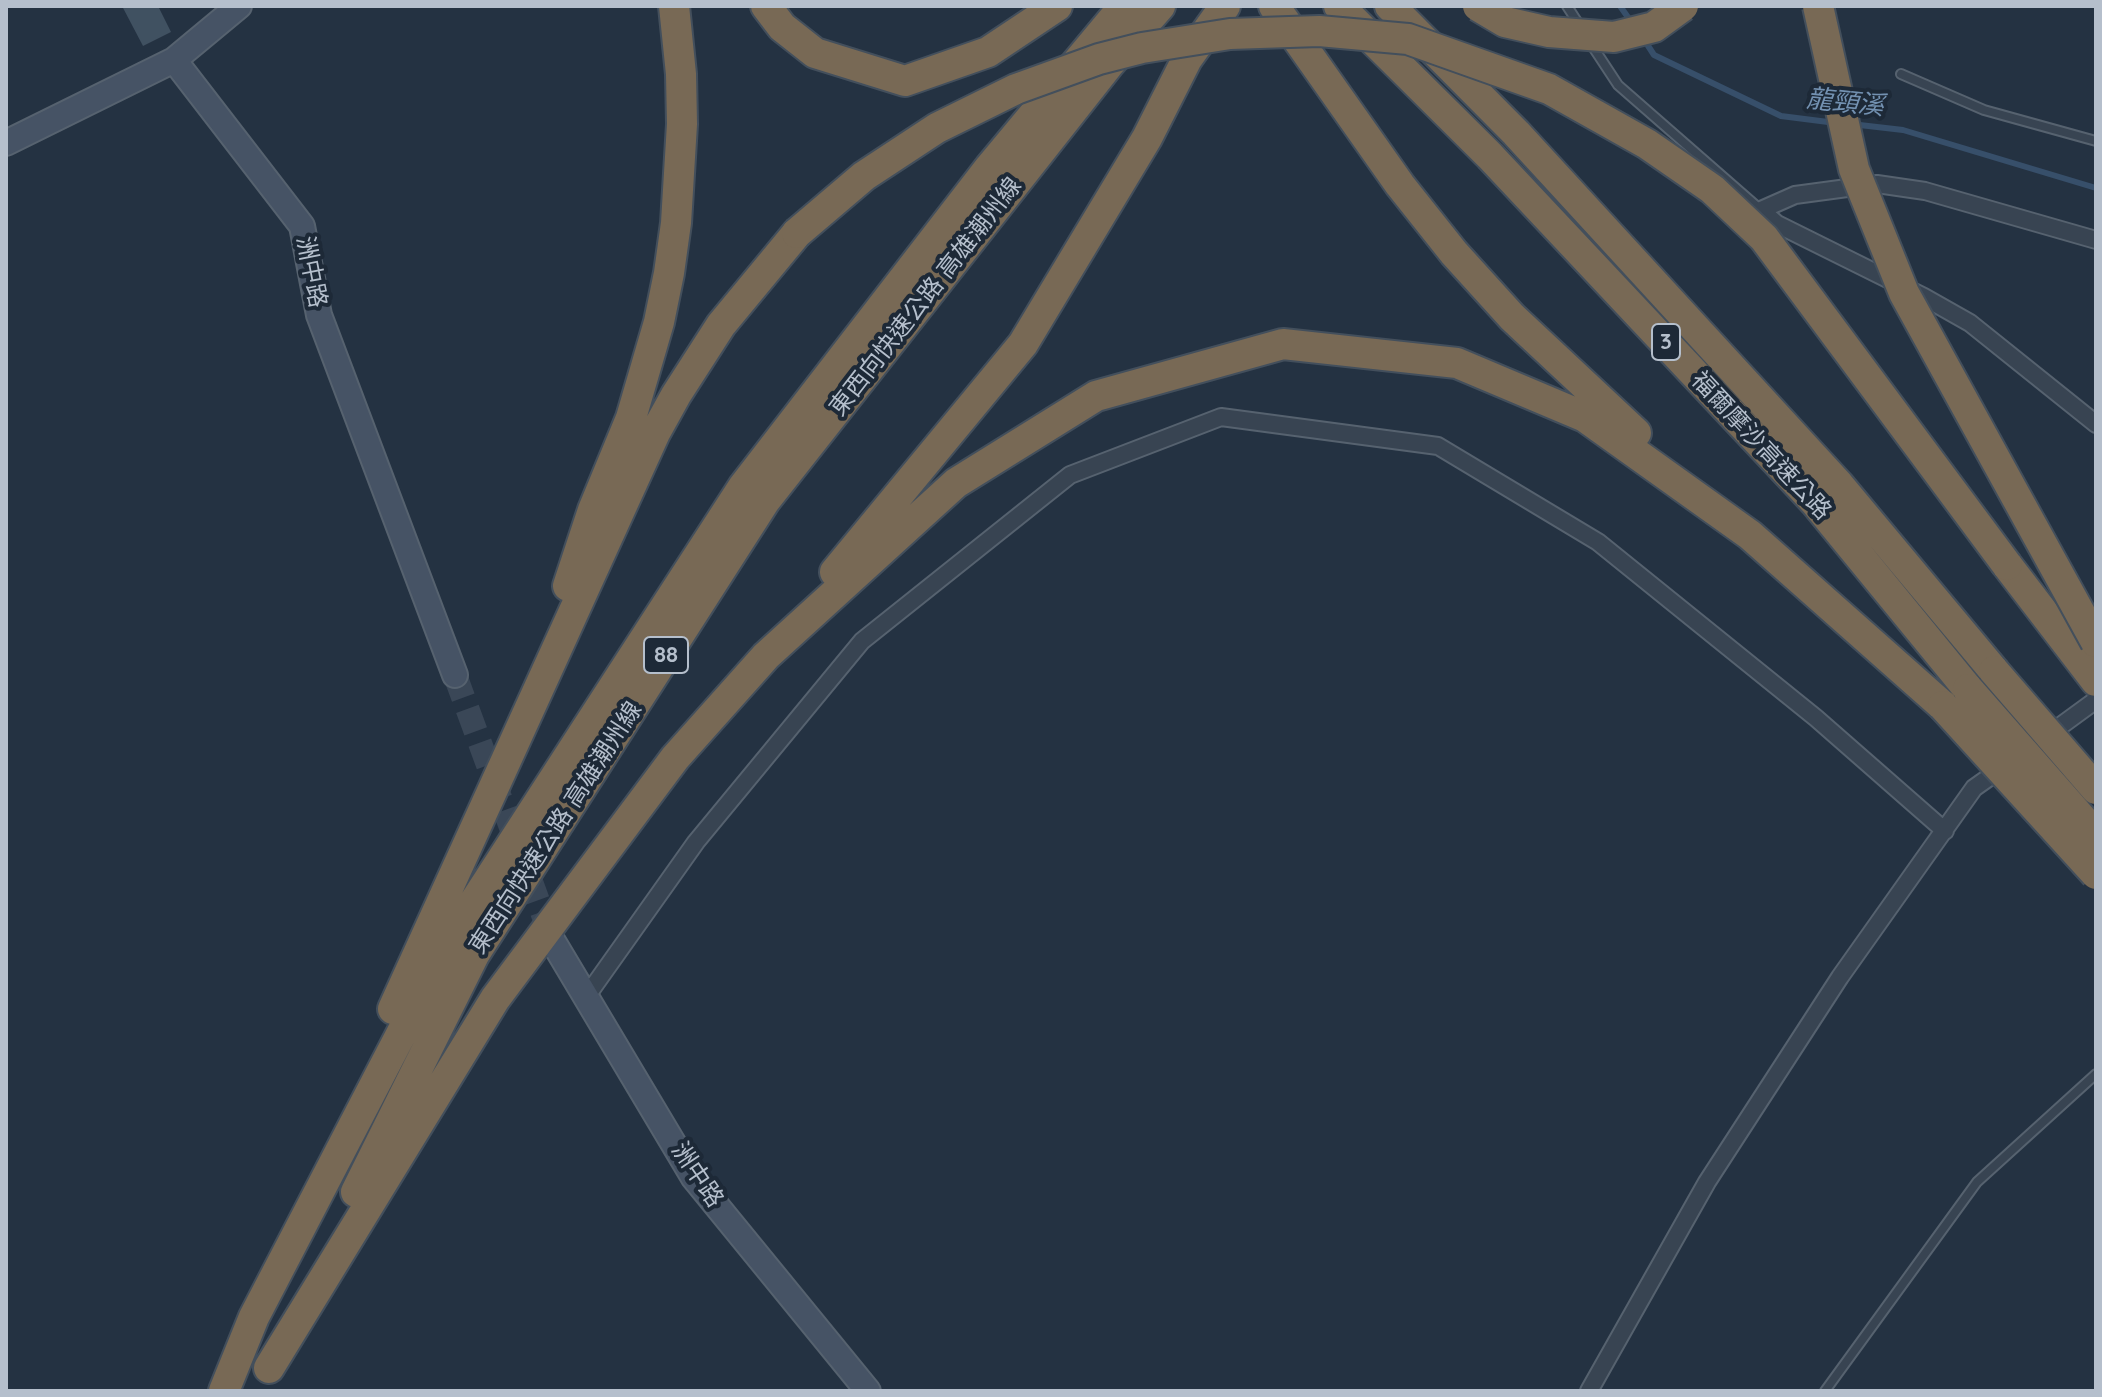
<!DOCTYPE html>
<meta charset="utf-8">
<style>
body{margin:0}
#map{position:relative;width:2102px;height:1397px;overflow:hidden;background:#243242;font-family:Quicksand,sans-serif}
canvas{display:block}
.frame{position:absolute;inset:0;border:8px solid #b5bfcc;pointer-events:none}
</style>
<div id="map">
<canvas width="2102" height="1397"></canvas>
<div class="frame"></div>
</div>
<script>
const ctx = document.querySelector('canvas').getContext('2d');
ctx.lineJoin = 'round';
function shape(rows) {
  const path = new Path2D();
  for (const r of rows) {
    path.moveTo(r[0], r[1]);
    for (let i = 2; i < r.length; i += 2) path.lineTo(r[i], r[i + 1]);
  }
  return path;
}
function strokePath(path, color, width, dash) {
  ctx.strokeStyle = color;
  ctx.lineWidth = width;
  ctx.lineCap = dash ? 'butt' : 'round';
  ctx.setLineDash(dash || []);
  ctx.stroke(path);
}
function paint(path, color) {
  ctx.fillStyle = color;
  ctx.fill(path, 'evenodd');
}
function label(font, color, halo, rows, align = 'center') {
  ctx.font = font + ' Quicksand,"Noto Sans TC",sans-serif';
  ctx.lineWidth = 8;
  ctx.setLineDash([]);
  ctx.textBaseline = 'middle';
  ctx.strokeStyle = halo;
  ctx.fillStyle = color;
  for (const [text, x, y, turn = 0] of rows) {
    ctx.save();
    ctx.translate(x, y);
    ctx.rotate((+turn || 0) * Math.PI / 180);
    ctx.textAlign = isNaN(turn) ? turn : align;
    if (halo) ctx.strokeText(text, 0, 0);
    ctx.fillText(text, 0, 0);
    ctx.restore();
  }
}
const stream = shape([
 [1620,6,1632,23],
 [1643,38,1654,55,1781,116,1836,123],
 [1851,124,1903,130,2096,188]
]);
const building = shape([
 [122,6,158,6,171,32,143,46]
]);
const secondaryTunnel = shape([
 [455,675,552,939]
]);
const lane = shape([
 [1567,6,1580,26],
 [1591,44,1618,85,1761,210],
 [1901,74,1984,110,2096,141],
 [1825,1391,1977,1182,2096,1074]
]);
const street = shape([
 [2096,240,1925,191,1877,184,1795,195,1761,210,1777,224,1924,297,1970,323,2096,424],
 [2044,738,2096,700],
 [586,997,696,842,862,641,1070,475,1221,417,1438,446,1598,542,1816,718,1945,831],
 [1589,1391,1707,1182,1840,977,1974,788,2005,766]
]);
const secondary = shape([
 [174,60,302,226,319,315,455,675],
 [6,143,174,60,239,6],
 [552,940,694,1178,868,1391]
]);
const highway = shape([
 [766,6,782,27,815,53,905,81,988,52,1057,6],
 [1274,6,1400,185,1454,253,1512,317,1636,433],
 [1339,6,1490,156,1815,502,1968,689],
 [1390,6,1516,133,1839,485,1994,671],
 [2007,565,2096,681],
 [835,572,1023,344,1147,138,1187,59,1225,6],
 [568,586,593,510,631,418,659,322,669,273,676,223,682,124,681,74,674,6],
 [393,1009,655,433,676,395,721,325,797,233],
 [356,1192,474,955,765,501,1110,63,1160,6],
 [269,1368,495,999,675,758,766,656,956,483,1096,396,1283,344,1457,363,1585,417,1750,535,1943,706],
 [224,1391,254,1317,451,938,743,487,990,167,1124,6]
]);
const highwayBridge = shape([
 [1478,6,1505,22,1549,32,1614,37,1654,27,1683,6],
 [1818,6,1854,169,1904,293,2096,642],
 [797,233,864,176,937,128,1016,89,1099,59,1142,48,1230,34,1319,31,1408,39,1549,89,1647,144,1712,189,1764,238,2007,565],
 [1994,671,2096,789],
 [1968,689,2096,835],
 [1943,706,2096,874]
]);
const shields = [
 [1666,342,28],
 [666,655,44]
];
const shieldNames = [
 ["3",1666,342],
 ["88",666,655]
];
const streetNames = [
 ["洲中路",311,272,79],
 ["東西向快速公路 高雄潮州線",926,297,-52],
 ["福爾摩沙高速公路",1761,446,47],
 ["東西向快速公路 高雄潮州線",556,828,-57],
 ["洲中路",697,1175,56]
];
const waterNames = [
 ["龍頸溪",1845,103,6]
];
strokePath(stream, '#374f6a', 6);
paint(building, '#405161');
strokePath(secondaryTunnel, '#3a4757', 24, [24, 12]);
strokePath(lane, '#56626f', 12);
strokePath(street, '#56626f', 20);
strokePath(secondary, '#56626f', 28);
strokePath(highway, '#434f5c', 34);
strokePath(lane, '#384452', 8);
strokePath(street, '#384452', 16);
strokePath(secondary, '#465365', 24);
strokePath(highway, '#786955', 30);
strokePath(highwayBridge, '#434f5c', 34, []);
strokePath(highwayBridge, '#786955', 30);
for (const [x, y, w] of shields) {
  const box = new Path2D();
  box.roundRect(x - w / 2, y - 18, w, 36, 6);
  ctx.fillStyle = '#1d2937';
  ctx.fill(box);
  strokePath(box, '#b5bfcc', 2);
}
label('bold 22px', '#b5bfcc', null, shieldNames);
label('24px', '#b5bfcc', '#1d2937', streetNames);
label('italic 26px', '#7391b1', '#1d2937', waterNames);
</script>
